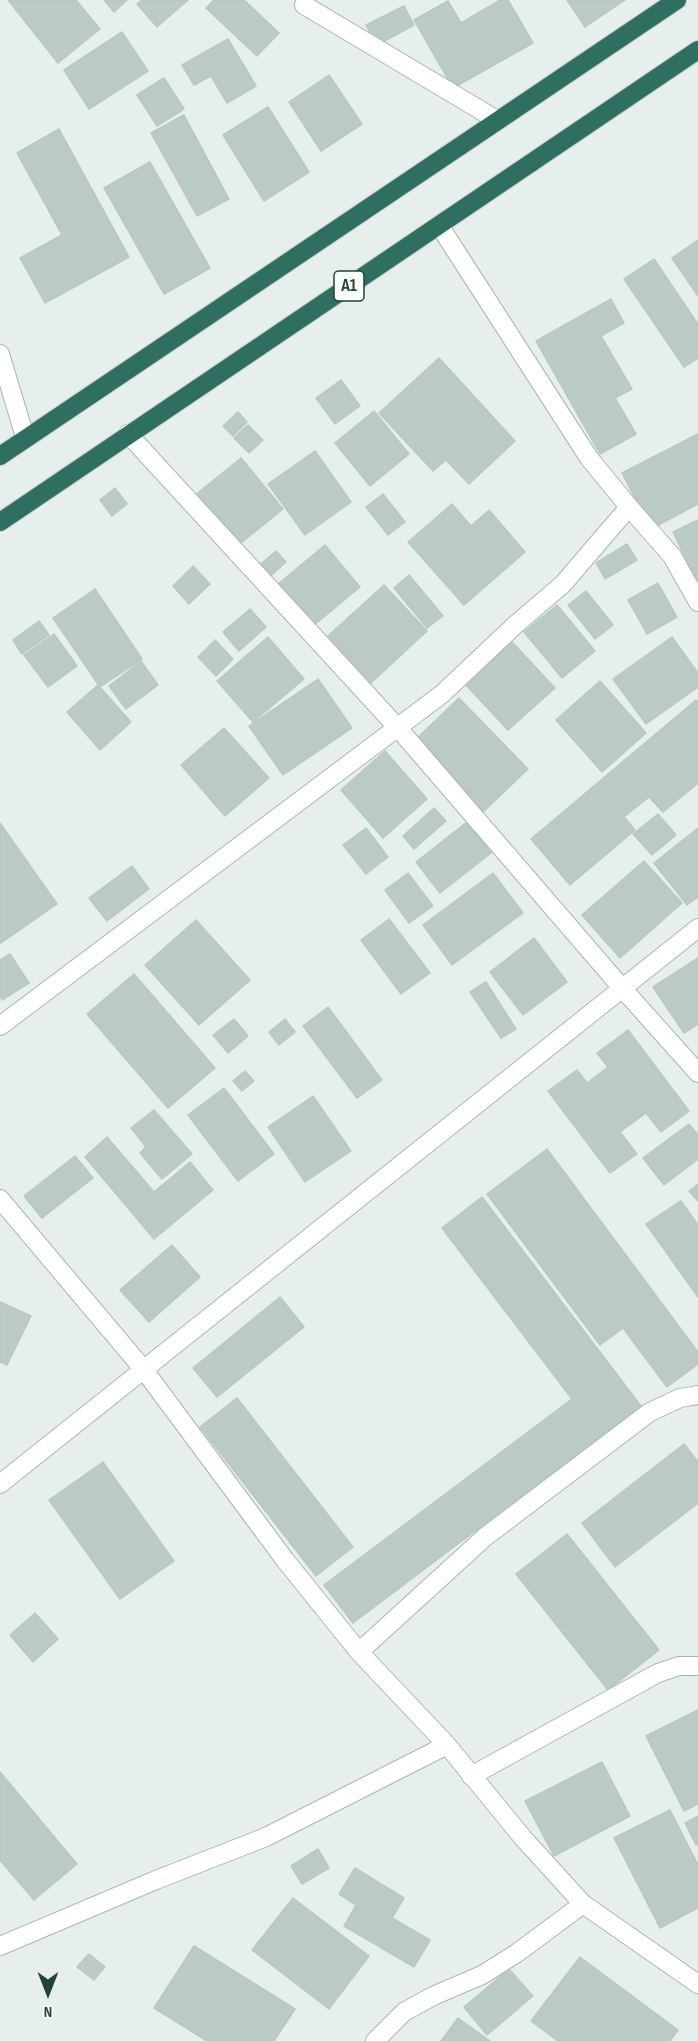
<!DOCTYPE html>
<style>
body{margin:0}
#map{position:relative;width:698px;height:2041px;overflow:hidden;background:#e6efeb;font-family:"Sofia Sans Condensed",sans-serif}
canvas{display:block}
.north{position:absolute;left:18px;top:1963px;width:60px;height:60px;-webkit-text-stroke:4px #f7fbf9;paint-order:stroke;rotate:180deg;font-size:16px;font-weight:700;line-height:24px;text-align:center;color:#24423a}
.north::after{content:'';display:block;margin:auto;width:21px;height:27px;background:#24423a;clip-path:polygon(50% 0,100% 100%,50% 72%,0 100%)}
</style>
<div id="map">
<canvas width="698" height="2041"></canvas>
<div class="north">N</div>
</div>
<script>
const ctx = document.querySelector('canvas').getContext('2d');
ctx.lineJoin = 'round';
function paint(path, color) {
  ctx.fillStyle = color;
  ctx.fill(path, 'evenodd');
}
function shape(rows) {
  const path = new Path2D();
  for (const r of rows) {
    path.moveTo(r[0], r[1]);
    for (let i = 2; i < r.length; i += 2) path.lineTo(r[i], r[i + 1]);
  }
  return path;
}
function strokePath(path, color, width, dash) {
  ctx.strokeStyle = color;
  ctx.lineWidth = width;
  ctx.lineCap = dash ? 'butt' : 'round';
  ctx.setLineDash(dash || []);
  ctx.stroke(path);
}
function label(font, color, halo, rows, align = 'center') {
  ctx.font = font + ' "Sofia Sans Condensed",sans-serif';
  ctx.lineWidth = 6;
  ctx.setLineDash([]);
  ctx.textBaseline = 'middle';
  ctx.strokeStyle = halo;
  ctx.fillStyle = color;
  for (const [text, x, y, turn = 0] of rows) {
    ctx.save();
    ctx.translate(x, y);
    ctx.rotate((+turn || 0) * Math.PI / 180);
    ctx.textAlign = isNaN(turn) ? turn : align;
    if (halo) ctx.strokeText(text, 0, 0);
    ctx.fillText(text, 0, 0);
    ctx.restore();
  }
}
const building = shape([
 [8,0,76,0,100,29,58,63,8,0],
 [104,0,127,0,114,12,104,0],
 [142,0,188,0,157,27,137,4,142,0],
 [214,0,244,0,279,33,257,56,206,8,214,0],
 [500,0,508,0,533,43,453,88,414,20,448,1,461,23,500,0],
 [567,0,625,0,585,27,567,0],
 [404,6,414,25,377,45,366,25,404,6],
 [122,32,148,71,89,109,64,70,122,32],
 [228,39,256,86,227,103,211,76,194,85,182,65,228,39],
 [329,75,362,124,321,151,289,102,329,75],
 [164,78,184,109,157,126,137,95,164,78],
 [268,107,309,172,264,201,223,135,268,107],
 [184,115,229,199,197,216,151,133,184,115],
 [59,129,129,257,45,303,20,258,62,235,17,153,59,129],
 [150,162,210,268,164,294,104,188,150,162],
 [698,240,698,296,672,258,698,240],
 [654,259,698,324,698,358,684,367,624,279,654,259],
 [611,299,624,323,601,336,632,389,615,398,636,434,600,454,536,341,611,299],
 [439,358,515,441,469,484,446,460,433,471,379,413,439,358],
 [341,380,360,406,335,424,316,398,341,380],
 [374,411,409,454,370,486,335,443,374,411],
 [238,412,247,422,233,436,223,426,238,412],
 [248,425,263,440,249,453,234,438,248,425],
 [698,434,698,504,651,529,622,473,698,434],
 [315,451,351,502,305,535,268,484,315,451],
 [241,458,283,509,236,547,194,496,241,458],
 [115,488,127,504,112,516,100,500,115,488],
 [383,494,405,522,388,535,366,507,383,494],
 [452,504,471,526,489,510,525,552,464,605,408,542,452,504],
 [698,520,698,581,697,582,673,532,698,520],
 [627,544,637,560,605,579,596,563,627,544],
 [325,545,360,587,313,626,278,584,325,545],
 [276,551,286,562,265,581,255,569,276,551],
 [193,566,210,584,189,604,173,586,193,566],
 [409,575,443,616,427,628,394,588,409,575],
 [658,583,677,617,647,634,628,600,658,583],
 [384,585,427,631,371,683,328,636,384,585],
 [95,589,142,659,100,687,53,618,95,589],
 [586,591,613,625,595,639,568,605,586,591],
 [557,605,595,651,562,678,524,632,557,605],
 [250,609,266,627,239,651,223,632,250,609],
 [39,621,49,635,22,654,13,640,39,621],
 [54,634,77,666,48,687,24,655,54,634],
 [268,637,304,679,253,722,217,681,268,637],
 [672,637,698,673,698,687,646,724,613,679,672,637],
 [215,640,233,659,216,676,198,657,215,640],
 [512,642,555,688,508,730,465,684,512,642],
 [141,661,158,685,126,709,109,686,141,661],
 [318,679,352,728,283,775,249,726,318,679],
 [600,681,646,733,602,772,556,720,600,681],
 [98,685,131,722,100,750,67,712,98,685],
 [459,698,528,769,483,812,414,741,459,698],
 [696,700,698,702,698,783,663,812,649,797,624,817,635,830,570,885,531,839,696,700],
 [224,728,269,778,225,816,181,765,224,728],
 [385,751,427,799,383,838,341,790,385,751],
 [434,808,446,821,414,849,403,836,434,808],
 [658,814,676,835,652,855,633,834,658,814],
 [467,822,491,853,440,893,416,862,467,822],
 [0,823,57,904,1,943,0,941,0,823],
 [366,828,388,857,366,874,343,845,366,828],
 [698,828,698,897,687,905,654,863,698,828],
 [644,861,682,903,620,958,582,915,644,861],
 [132,866,149,889,107,921,89,898,132,866],
 [408,873,433,906,409,923,385,890,408,873],
 [493,873,523,913,452,965,423,925,493,873],
 [389,919,430,973,401,994,361,940,389,919],
 [196,920,250,980,199,1025,145,965,196,920],
 [534,938,567,982,523,1015,490,972,534,938],
 [10,954,29,983,2,1000,0,996,0,960,10,954],
 [698,958,698,1024,684,1033,653,987,698,958],
 [134,974,215,1068,168,1108,87,1014,134,974],
 [486,982,516,1029,501,1038,470,992,486,982],
 [328,1007,382,1080,357,1098,303,1026,328,1007],
 [234,1019,248,1036,228,1053,213,1035,234,1019],
 [285,1019,295,1032,279,1045,269,1032,285,1019],
 [628,1030,689,1111,661,1132,646,1113,620,1132,637,1154,610,1173,548,1091,577,1070,587,1083,608,1067,597,1053,628,1030],
 [245,1071,254,1081,242,1091,233,1081,245,1071],
 [224,1088,274,1154,238,1181,188,1115,224,1088],
 [313,1096,351,1151,305,1182,268,1127,313,1096],
 [154,1110,192,1154,162,1179,140,1153,146,1147,131,1128,154,1110],
 [689,1124,698,1135,698,1159,664,1185,643,1158,689,1124],
 [107,1137,154,1192,190,1162,213,1190,154,1239,85,1157,107,1137],
 [547,1149,698,1352,698,1364,667,1387,623,1328,600,1345,487,1194,547,1149],
 [75,1156,93,1178,42,1218,24,1196,75,1156],
 [698,1184,698,1201,689,1191,698,1184],
 [482,1197,641,1406,353,1623,324,1585,572,1399,442,1228,482,1197],
 [681,1201,698,1225,698,1297,646,1224,681,1201],
 [172,1245,200,1277,149,1322,120,1290,172,1245],
 [280,1297,304,1327,217,1397,193,1368,280,1297],
 [0,1302,31,1316,7,1365,0,1362,0,1302],
 [237,1398,353,1547,316,1576,200,1427,237,1398],
 [684,1444,698,1462,698,1503,615,1567,582,1523,684,1444],
 [103,1462,174,1561,120,1599,49,1500,103,1462],
 [567,1534,659,1650,608,1690,516,1574,567,1534],
 [35,1613,58,1639,33,1662,10,1635,35,1613],
 [698,1710,698,1804,684,1811,646,1736,698,1710],
 [602,1762,630,1816,554,1856,525,1801,602,1762],
 [0,1772,77,1864,34,1900,0,1860,0,1772],
 [670,1810,698,1865,698,1908,660,1928,614,1838,670,1810],
 [698,1816,698,1844,696,1845,685,1823,698,1816],
 [318,1849,329,1868,302,1884,291,1866,318,1849],
 [355,1868,404,1898,392,1918,430,1940,414,1967,344,1926,356,1905,339,1894,355,1868],
 [293,1898,369,1956,329,2009,252,1950,293,1898],
 [194,1946,295,2009,274,2041,207,2041,154,2008,194,1946],
 [89,1954,105,1967,94,1980,77,1967,89,1954],
 [580,1957,678,2030,670,2041,558,2041,531,2021,580,1957],
 [509,1969,533,1996,487,2035,464,2007,509,1969],
 [458,2018,490,2041,441,2041,458,2018]
]);
const minor = shape([
 [304,5,497,120],
 [0,354,25,437],
 [128,434,398,728,622,988,698,1073],
 [629,507,672,556,698,602],
 [0,1026,442,694,514,626,563,584,629,507,589,458,439,225],
 [0,1199,144,1370,285,1560,359,1652,447,1745,523,1838,583,1904,698,1984],
 [0,1484,698,928],
 [359,1652,485,1537,650,1412,680,1398,698,1395],
 [471,1776,658,1673,679,1666,698,1666],
 [0,1946,156,1880,266,1837,447,1745],
 [375,2041,404,2012,433,1996,482,1975,517,1953,583,1904]
]);
const highway = shape([
 [0,456,677,0],
 [0,522,698,50]
]);
const shields = [
 [349,286,30]
];
const shieldNames = [
 ["A1",349,286]
];
paint(building, '#bbcac4');
strokePath(building, '#b8c9c2', 1.5);
strokePath(minor, '#a8b8b2', 20);
strokePath(highway, '#c2cac8', 20);
strokePath(minor, '#fff', 18);
strokePath(highway, '#2f6f62', 18);
for (const [x, y, w] of shields) {
  const box = new Path2D();
  box.roundRect(x - w / 2, y - 15, w, 30, 4.5);
  ctx.fillStyle = '#f7fbf9';
  ctx.fill(box);
  strokePath(box, '#24423a', 1.5);
}
label('bold 18px', '#24423a', null, shieldNames);
</script>
